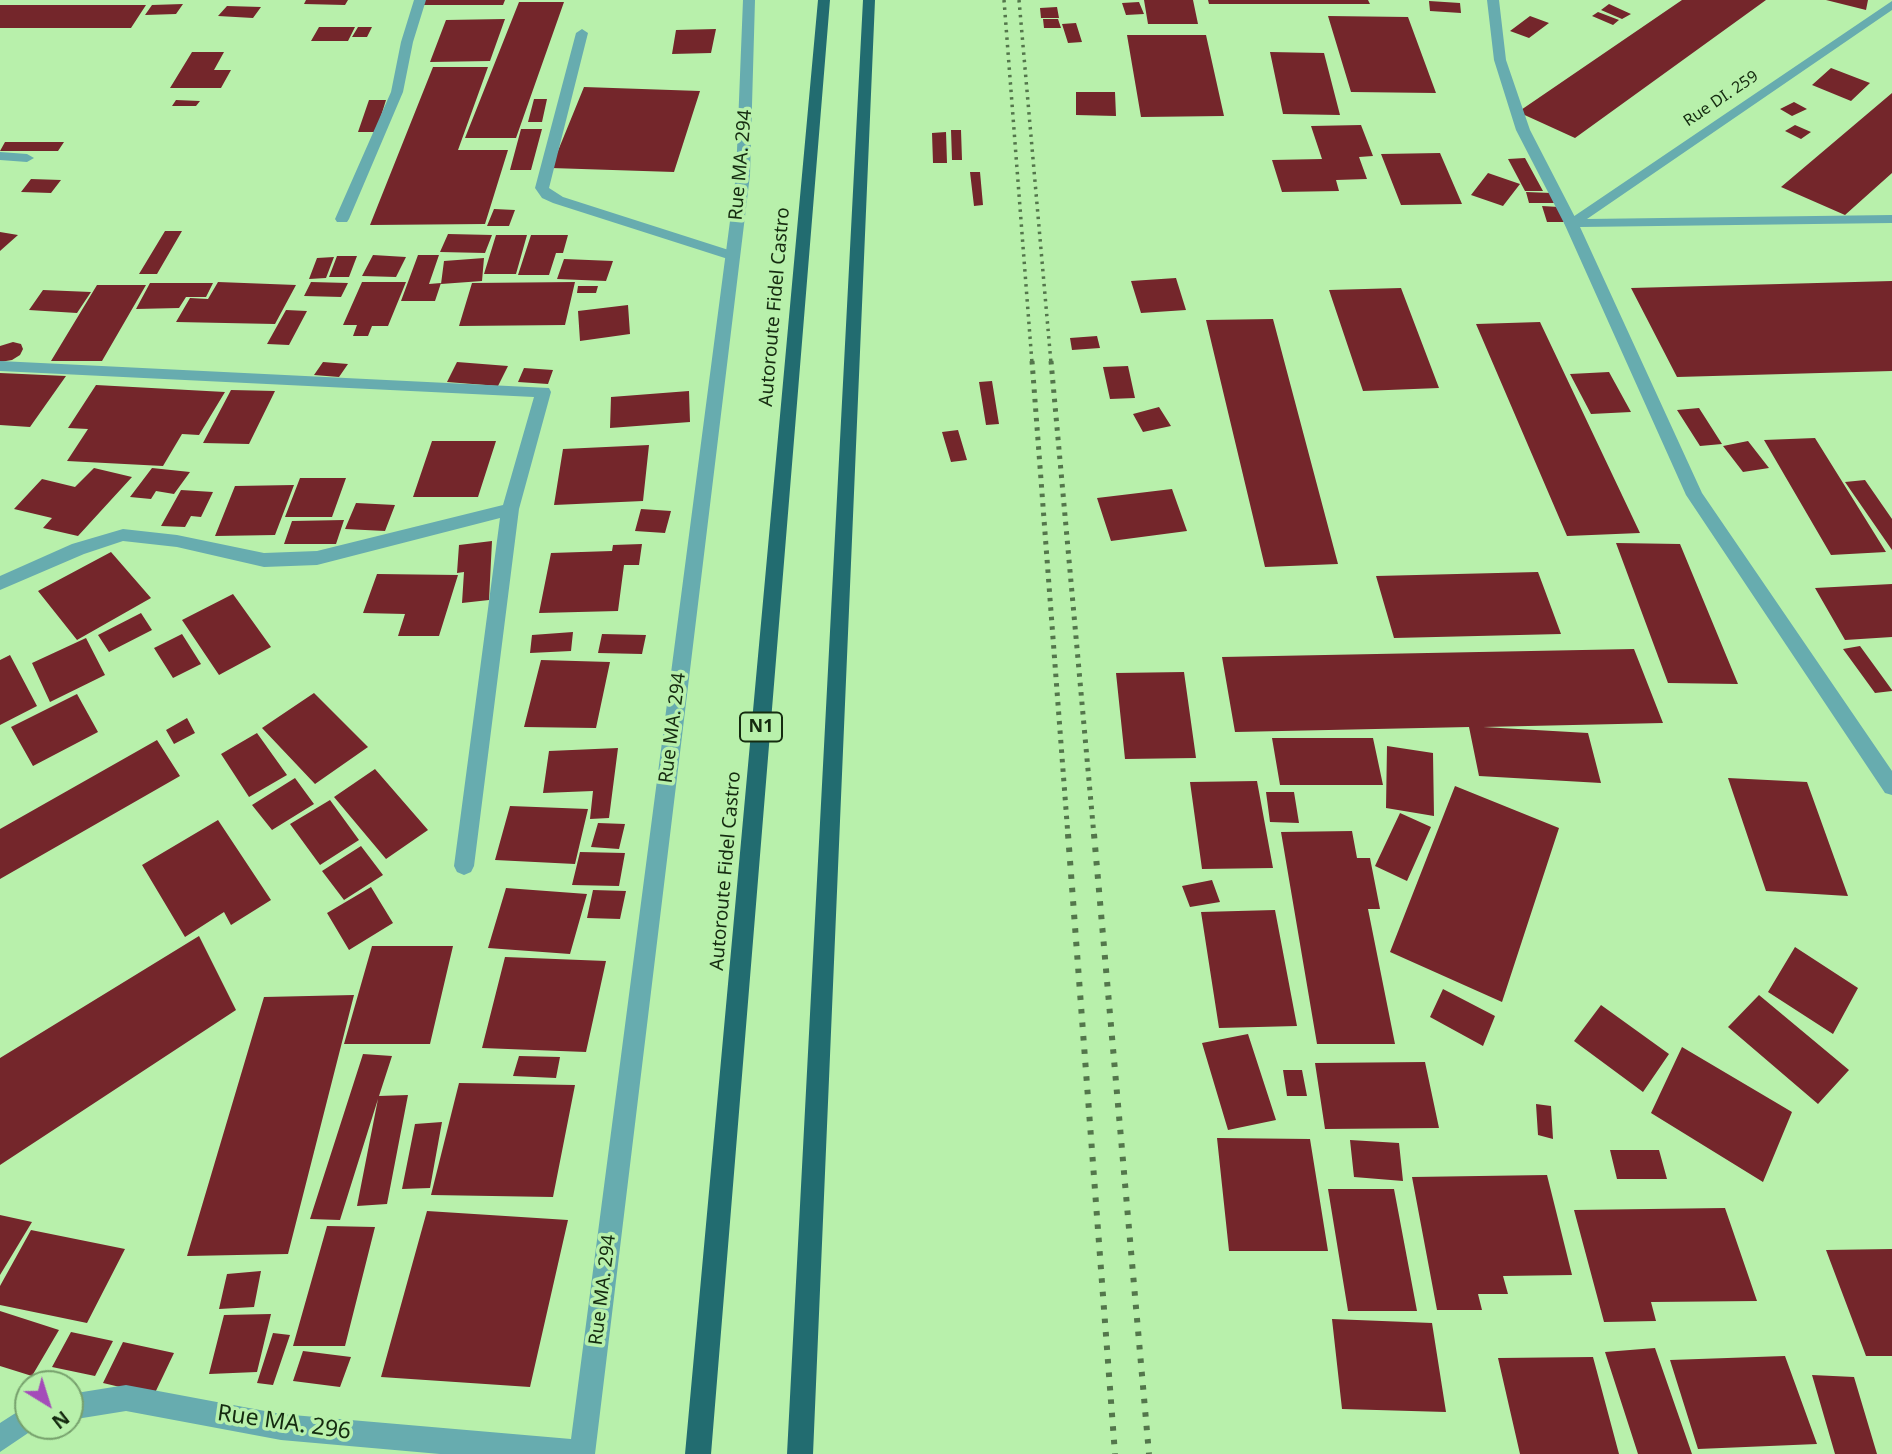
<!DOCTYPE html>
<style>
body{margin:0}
#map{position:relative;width:1892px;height:1454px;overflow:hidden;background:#b8f0ab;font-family:"Noto Sans",sans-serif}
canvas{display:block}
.north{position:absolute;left:14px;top:1370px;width:70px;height:70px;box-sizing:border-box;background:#b8f0ab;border:2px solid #77a16d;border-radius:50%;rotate:142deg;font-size:19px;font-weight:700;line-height:28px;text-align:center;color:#152b10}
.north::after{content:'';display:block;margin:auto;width:24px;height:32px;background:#a44cb9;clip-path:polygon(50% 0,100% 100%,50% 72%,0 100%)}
</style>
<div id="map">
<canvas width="1892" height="1454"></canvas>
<div class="north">N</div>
</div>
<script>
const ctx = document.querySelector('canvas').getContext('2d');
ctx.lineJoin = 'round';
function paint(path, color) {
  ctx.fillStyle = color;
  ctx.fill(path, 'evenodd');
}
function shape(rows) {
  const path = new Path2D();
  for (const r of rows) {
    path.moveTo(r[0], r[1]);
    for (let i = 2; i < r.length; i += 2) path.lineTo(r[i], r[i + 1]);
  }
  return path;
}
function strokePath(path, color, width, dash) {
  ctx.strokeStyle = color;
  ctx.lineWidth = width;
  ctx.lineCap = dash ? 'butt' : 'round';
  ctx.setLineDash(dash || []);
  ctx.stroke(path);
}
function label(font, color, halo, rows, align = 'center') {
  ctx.font = font + ' "Noto Sans",sans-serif';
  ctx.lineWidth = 7;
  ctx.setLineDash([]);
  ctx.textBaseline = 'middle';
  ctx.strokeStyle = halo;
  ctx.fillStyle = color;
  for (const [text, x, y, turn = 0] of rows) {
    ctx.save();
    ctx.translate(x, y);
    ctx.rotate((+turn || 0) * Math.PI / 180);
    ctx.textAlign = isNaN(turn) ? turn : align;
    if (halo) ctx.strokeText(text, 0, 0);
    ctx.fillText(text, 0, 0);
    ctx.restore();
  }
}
const building = shape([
 [306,0,348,0,345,5,304,4],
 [423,0,505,0,503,5,421,5],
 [1144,0,1193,0,1198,24,1148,24],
 [1208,0,1368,0,1370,4,1209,4],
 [1682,0,1766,0,1575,138,1518,112],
 [1826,0,1868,0,1866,10],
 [1429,1,1460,3,1461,13,1430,11],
 [519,2,564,2,516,138,465,138],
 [1139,2,1144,14,1126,15,1122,3],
 [183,4,176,14,145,15,152,5],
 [1609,4,1631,14,1622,19,1601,10],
 [0,5,146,5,131,28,0,28],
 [227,6,261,7,253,18,218,16],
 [1057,7,1059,18,1041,18,1040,8],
 [1598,12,1619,20,1613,25,1592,16],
 [1328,16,1408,17,1436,93,1351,92],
 [1530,16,1549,23,1529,38,1510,31],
 [505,19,490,61,430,62,446,20],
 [1043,19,1058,19,1061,28,1044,28],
 [1076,23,1082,42,1068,43,1062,24],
 [319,27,355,27,348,41,311,41],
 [358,27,372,27,367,37,352,37],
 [716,29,711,53,672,54,676,30],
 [1127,35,1206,35,1224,116,1141,117],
 [192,52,224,52,214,70,231,70,221,88,170,88],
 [1270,52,1324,53,1340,115,1283,114],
 [433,67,488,67,458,150,508,150,485,224,370,225],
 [1831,68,1870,83,1851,101,1812,85],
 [584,87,700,91,674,172,551,168],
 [1076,92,1115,92,1116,116,1076,115],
 [1892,93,1892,173,1845,215,1781,187],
 [534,99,547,99,542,122,528,122],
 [176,100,200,101,196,106,172,106],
 [369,100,386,100,376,132,358,132],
 [1794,102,1807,109,1792,116,1780,109],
 [1361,125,1373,156,1359,157,1367,179,1336,180,1339,191,1282,192,1272,160,1322,159,1311,126],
 [1795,125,1811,132,1801,139,1785,131],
 [521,129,542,129,531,170,510,170],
 [951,130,961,130,962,160,952,160],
 [946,132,947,163,933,163,932,133],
 [5,142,64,142,58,151,0,151],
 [1440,153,1462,204,1401,205,1381,154],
 [1525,158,1543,191,1525,191,1508,159],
 [970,172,980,172,983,205,974,206],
 [1488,173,1520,184,1503,206,1471,195],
 [31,179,61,180,51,193,21,192],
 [1526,192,1551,193,1554,203,1529,203],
 [1542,206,1559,207,1564,222,1547,222],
 [494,209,515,210,509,226,487,226],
 [165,231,182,231,157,274,139,274],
 [0,232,18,235,0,251],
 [448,234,492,235,485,253,440,252],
 [496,235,527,235,516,274,484,274],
 [531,235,568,235,563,253,556,253,549,275,518,275],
 [373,255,406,257,396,277,362,276],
 [418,255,439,255,429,284,441,283,435,301,401,301],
 [337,256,357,256,349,277,329,277],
 [334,257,326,278,309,279,317,258],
 [484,258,482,281,441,284,444,261],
 [564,259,613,261,606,281,557,279],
 [1176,278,1186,310,1141,313,1131,281],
 [1892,281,1892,371,1677,377,1631,288],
 [218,282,296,285,275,324,176,322,190,298,208,299],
 [311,282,348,283,341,297,304,296],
 [362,282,406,282,388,326,372,326,368,336,353,336,357,325,343,325],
 [575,282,565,325,459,326,472,283],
 [150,283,213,283,206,297,186,297,179,308,136,309],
 [97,285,146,285,102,361,51,361],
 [578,286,598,286,596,293,577,293],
 [1401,288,1439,388,1363,391,1329,290],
 [43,290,91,292,77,313,29,310],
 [628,305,630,334,580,341,578,311],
 [286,310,307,311,289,345,267,344],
 [1273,319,1338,564,1265,567,1206,320],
 [1540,322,1640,533,1567,536,1476,324],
 [1097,336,1100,348,1072,350,1070,338],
 [13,342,21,344,23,349,20,355,12,360,0,362,0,346],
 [323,362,348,364,339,377,314,375],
 [457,362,508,366,498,386,447,382],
 [1128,366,1135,398,1110,399,1103,367],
 [524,368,553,370,548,384,518,382],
 [1609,372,1631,412,1591,414,1570,374],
 [0,373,66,376,30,427,0,425],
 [992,381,999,424,986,425,979,382],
 [96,385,225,392,199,435,182,434,163,466,67,461,88,429,68,428],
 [231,390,275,391,249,444,203,443],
 [689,391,690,422,610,428,611,397],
 [1159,407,1171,426,1143,432,1133,414],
 [1699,408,1722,444,1700,446,1677,410],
 [958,430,967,460,951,462,942,432],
 [1815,438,1886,552,1831,555,1764,440],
 [432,441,496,441,478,497,413,497],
 [1748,441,1769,468,1743,472,1723,446],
 [649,445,643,501,554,505,563,449],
 [94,468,132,477,78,536,43,528,52,518,14,509,42,479,75,487],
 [152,468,190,472,174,494,156,491,151,499,130,497],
 [300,478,346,478,332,517,285,517],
 [1865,480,1892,519,1892,550,1845,482],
 [294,485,275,535,215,536,235,486],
 [1172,489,1187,531,1111,541,1097,498],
 [181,490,213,492,201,517,191,516,185,527,161,526],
 [356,503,395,505,385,531,345,529],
 [641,509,671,511,665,533,635,531],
 [344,520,336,544,284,544,292,521],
 [492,541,489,600,462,603,464,572,457,573,459,545],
 [1616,543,1680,544,1738,684,1668,683],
 [642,544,639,565,624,565,618,611,539,613,551,553,612,551,613,545],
 [111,552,151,598,77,640,38,591],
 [1538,572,1561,634,1394,638,1376,576],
 [377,574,458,575,439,636,398,636,405,614,363,613],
 [1892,584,1892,637,1845,640,1815,588],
 [233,594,271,647,219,675,182,620],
 [141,613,152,630,109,652,98,635],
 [573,632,571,651,530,653,532,635],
 [182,634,201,664,173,678,154,648],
 [602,634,646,635,642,654,598,653],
 [86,638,105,675,50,702,32,663],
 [1860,646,1892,690,1892,691,1875,693,1843,649],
 [1634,649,1663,723,1483,727,1588,733,1601,783,1479,776,1469,727,1235,732,1222,657],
 [10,655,37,706,0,725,0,660],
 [541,660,610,662,596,728,524,727],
 [1184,672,1196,758,1125,759,1116,673],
 [314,693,368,747,315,784,262,728],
 [77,694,98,732,33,766,11,727],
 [187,718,195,733,174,744,166,730],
 [257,733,287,775,249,797,221,754],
 [1272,738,1373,738,1383,785,1280,785],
 [157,740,180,776,0,879,0,829],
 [1387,746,1433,753,1434,816,1386,808],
 [618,748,609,818,590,819,593,791,543,793,549,751],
 [375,769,428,830,386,859,334,797],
 [295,778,314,804,272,830,252,805],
 [1728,778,1807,782,1848,896,1766,891],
 [1257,781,1273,868,1202,869,1190,782],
 [1455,786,1559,828,1502,1002,1390,952],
 [1266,792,1294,792,1299,823,1270,822],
 [330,800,359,840,320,865,290,824],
 [510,806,588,809,575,864,495,860],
 [1400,813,1431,827,1407,881,1375,866],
 [218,820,271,900,231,925,224,912,185,937,142,865],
 [598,823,625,824,619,849,591,847],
 [1352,831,1357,858,1370,858,1380,909,1368,909,1395,1044,1317,1044,1281,832],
 [361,846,383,875,344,900,322,871],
 [580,852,625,853,619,886,572,885],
 [1212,880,1220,902,1190,907,1182,886],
 [371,887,393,923,349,950,327,913],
 [506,888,587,894,570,954,488,948],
 [593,890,626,891,620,919,587,918],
 [1275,910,1297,1026,1219,1028,1201,912],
 [199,936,236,1010,0,1165,0,1058],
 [372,946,453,946,430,1044,344,1044],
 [1795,947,1858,988,1833,1034,1768,992],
 [505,957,606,961,586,1052,482,1048],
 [1443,989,1495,1016,1483,1046,1430,1017],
 [354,995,288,1254,187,1256,264,997],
 [1759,995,1849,1070,1818,1104,1728,1027],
 [1601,1005,1669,1054,1643,1092,1574,1041],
 [1248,1034,1276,1120,1228,1130,1202,1043],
 [1682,1047,1792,1112,1763,1182,1651,1113],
 [363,1054,392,1056,379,1096,408,1095,387,1204,357,1206,378,1099,340,1220,310,1219],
 [519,1056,560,1057,556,1078,513,1076],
 [1425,1062,1439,1128,1325,1129,1315,1063],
 [1283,1070,1302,1070,1307,1096,1287,1096],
 [459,1083,575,1085,553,1197,431,1195],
 [1536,1104,1551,1106,1553,1139,1538,1135],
 [442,1122,430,1188,402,1189,415,1124],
 [1217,1138,1310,1139,1328,1251,1229,1251],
 [1350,1140,1399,1143,1403,1181,1354,1177],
 [1610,1150,1659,1150,1667,1179,1617,1179],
 [1547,1175,1572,1275,1503,1276,1508,1294,1478,1294,1482,1310,1437,1310,1412,1177],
 [1328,1189,1394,1189,1417,1311,1348,1311],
 [1725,1208,1757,1301,1651,1302,1656,1321,1604,1322,1574,1210],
 [427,1211,568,1220,530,1387,381,1377],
 [0,1215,32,1222,0,1275],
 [327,1226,375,1227,345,1346,293,1346],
 [31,1230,125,1249,87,1323,0,1305,0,1286],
 [1892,1249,1892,1356,1866,1356,1826,1250],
 [261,1271,254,1307,219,1309,227,1274],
 [0,1311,59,1330,32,1376,0,1366],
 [271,1314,257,1372,209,1374,224,1315],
 [1332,1319,1432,1323,1446,1412,1342,1409],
 [71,1332,113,1341,95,1376,52,1367],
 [273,1333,290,1335,273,1385,257,1383],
 [123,1342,174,1353,154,1395,103,1383],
 [1655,1348,1692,1454,1638,1454,1605,1352],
 [303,1351,351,1357,340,1387,293,1381],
 [1785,1356,1817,1444,1698,1449,1670,1360],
 [1593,1357,1619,1454,1520,1454,1498,1358],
 [1812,1375,1854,1377,1877,1454,1835,1454]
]);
const service = shape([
 [414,0,426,0,413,42,403,92,349,219,347,222,337,222,335,219,391,92,401,42,414,0],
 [1487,0,1499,0,1506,60,1530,130,1578,223,1576,226,1566,226,1564,223,1516,130,1494,60,1487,0],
 [582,29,588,33,549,188,563,197,738,253,740,256,738,259,728,259,553,203,542,198,535,188,576,33,582,29],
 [0,152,27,154,34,158,27,162,0,160,0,152],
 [0,361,549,388,551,392,519,509,474,866,471,872,464,875,457,872,454,866,500,518,317,565,264,567,177,547,123,541,84,554,0,590,0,576,72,544,123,529,177,535,264,553,317,551,503,505,534,397,0,371,0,361]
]);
const minor = shape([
 [743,0,755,0,750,175,595,1454,440,1454,281,1440,126,1411,70,1420,70,1394,126,1385,281,1414,571,1439,736,175,743,0],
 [1892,1,1892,10,1587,219,1892,215,1892,223,1580,227,1702,493,1892,771,1892,795,1885,793,1686,495,1564,223,1892,1],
 [28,1405,28,1426,37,1427,0,1452,0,1423,28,1405]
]);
const trunk = shape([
 [818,0,830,0,711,1454,685,1454,818,0],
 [863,0,875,0,813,1454,787,1454,863,0]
]);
const railFar2 = shape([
 [1004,0,1032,363],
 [1019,0,1051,363]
]);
const railFar1 = shape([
 [1032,361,1068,836],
 [1051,361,1094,836]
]);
const rail = shape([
 [1068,834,1115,1454],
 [1094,834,1149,1454]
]);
const farStreetnames = [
 ["Rue DI. 259",1721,99,-34]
];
const shields = [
 [761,727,42]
];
const shieldNames = [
 ["N1",761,727]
];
const streetNames = [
 ["Rue MA. 294",741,165,-85],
 ["Autoroute Fidel Castro",775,307,-85],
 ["Rue MA. 294",673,728,-83],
 ["Autoroute Fidel Castro",726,871,-85],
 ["Rue MA. 294",603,1290,-83]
];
const nearStreetnames = [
 ["Rue MA. 296",284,1423,8]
];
paint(building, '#74262b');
paint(service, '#67acaf');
paint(minor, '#67acaf');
paint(trunk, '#226c70');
strokePath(railFar2, '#53764b', 3.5, [2.5, 5]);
strokePath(railFar1, '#53764b', 5, [3.5, 6]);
strokePath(rail, '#53764b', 6, [4.5, 9]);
label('16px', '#152b10', '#b8f0ab', farStreetnames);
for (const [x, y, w] of shields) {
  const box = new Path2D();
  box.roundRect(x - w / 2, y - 14.5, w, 29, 5);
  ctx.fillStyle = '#b8f0ab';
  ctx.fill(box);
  strokePath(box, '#152b10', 2);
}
label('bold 18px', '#152b10', null, shieldNames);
label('19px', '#152b10', '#b8f0ab', streetNames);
label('23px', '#152b10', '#b8f0ab', nearStreetnames);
</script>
